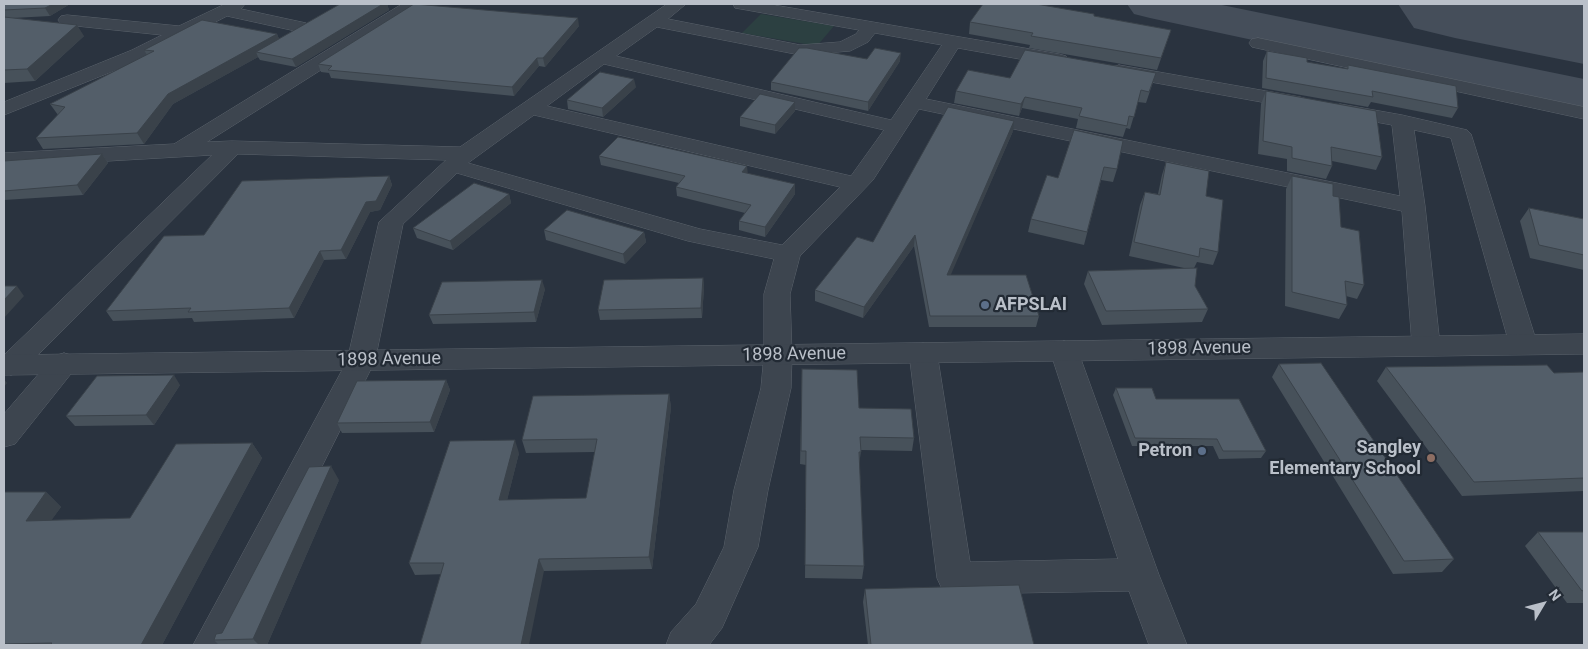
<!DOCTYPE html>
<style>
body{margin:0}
#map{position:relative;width:1588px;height:649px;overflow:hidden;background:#2a333f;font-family:Roboto,sans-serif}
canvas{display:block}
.frame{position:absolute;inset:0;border:5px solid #bac0c9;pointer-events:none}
.north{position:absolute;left:1518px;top:579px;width:50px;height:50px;-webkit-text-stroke:4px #222a34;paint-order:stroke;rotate:53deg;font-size:14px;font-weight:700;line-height:20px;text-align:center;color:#bac0c9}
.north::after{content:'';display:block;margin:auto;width:18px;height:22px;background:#bac0c9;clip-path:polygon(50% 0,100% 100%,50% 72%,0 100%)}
</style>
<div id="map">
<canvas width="1588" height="649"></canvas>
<div class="frame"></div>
<div class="north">N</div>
</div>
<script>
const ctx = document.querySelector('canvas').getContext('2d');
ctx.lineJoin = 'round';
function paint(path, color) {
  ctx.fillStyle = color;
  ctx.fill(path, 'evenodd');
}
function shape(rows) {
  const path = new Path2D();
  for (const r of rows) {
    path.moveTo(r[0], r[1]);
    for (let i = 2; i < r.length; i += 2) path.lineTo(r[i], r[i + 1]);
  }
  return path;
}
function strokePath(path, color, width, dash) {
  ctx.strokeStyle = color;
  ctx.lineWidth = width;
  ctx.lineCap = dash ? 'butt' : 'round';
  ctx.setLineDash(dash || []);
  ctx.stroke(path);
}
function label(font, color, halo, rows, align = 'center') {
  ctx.font = font + ' Roboto,sans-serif';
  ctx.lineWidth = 4.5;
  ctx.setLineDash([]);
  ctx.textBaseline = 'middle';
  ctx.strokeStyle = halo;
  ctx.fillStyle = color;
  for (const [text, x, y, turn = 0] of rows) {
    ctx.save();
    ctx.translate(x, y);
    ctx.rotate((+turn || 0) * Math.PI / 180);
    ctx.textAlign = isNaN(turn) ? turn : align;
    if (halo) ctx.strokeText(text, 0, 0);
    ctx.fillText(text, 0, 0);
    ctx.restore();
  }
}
const green = shape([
 [761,14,834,26,817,46,742,33]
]);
const taxiway = shape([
 [1127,4,1217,4,1584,79,1584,111,1150,18,1134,14,1127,4]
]);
const runway = shape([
 [1398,4,1584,4,1584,64,1455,38,1414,28,1398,4]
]);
const minor = shape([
 [225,4,245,4,241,9,306,23,309,27,306,31,300,32,227,16,146,58,4,115,4,102,132,50,162,35,67,25,61,24,58,20,61,16,67,15,179,26,225,4],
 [402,4,421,4,419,8,207,142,232,141,460,147,667,4,686,4,668,19,800,45,840,42,856,34,859,30,741,9,735,8,733,4,768,4,1059,54,1066,56,1068,60,1066,64,1059,66,958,48,926,99,1400,196,1392,125,1333,114,1330,110,1333,106,1340,104,1402,115,1467,130,1471,134,1537,343,1533,350,1523,353,1513,350,1509,343,1451,138,1414,130,1425,206,1440,345,1436,352,1426,355,1416,352,1412,345,1402,211,919,109,873,180,800,256,790,294,792,355,791,388,768,490,758,547,722,628,709,645,666,645,671,632,696,604,724,547,734,490,761,388,764,355,764,294,774,259,688,241,457,173,403,224,375,361,232,645,193,645,347,361,379,222,446,160,238,154,21,372,11,375,4,373,4,355,212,155,4,167,4,153,174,144,402,4],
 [657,27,800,55,850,51,868,42,875,33,942,45,891,120,616,56,657,27],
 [604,64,884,130,851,176,547,106,604,64],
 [534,115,840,187,782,245,700,229,468,163,534,115],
 [1258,38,1584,107,1584,119,1252,47,1249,43,1252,39,1258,38],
 [1119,65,1300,97,1307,99,1310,103,1307,107,1300,109,1112,75,1110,71,1112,67,1119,65],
 [1064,341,1074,344,1078,351,1159,575,1187,645,1149,645,1129,591,955,594,942,589,937,578,909,353,913,346,923,343,933,346,937,353,970,562,1118,559,1050,351,1054,344,1064,341],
 [64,353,74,356,78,363,74,370,15,444,4,447,4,414,54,356,64,353]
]);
const tertiary = shape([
 [1584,334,1584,354,4,375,4,355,1584,334]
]);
const wall = shape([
 [4,4,70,4,50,16,13,18,84,36,35,81,4,83],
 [340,4,387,4,389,10,296,67,260,60,258,57,173,104,144,144,43,149,36,138,58,115,50,104,147,55,144,50,277,34,279,39],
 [1094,16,1171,30,1157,70,1029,48,1030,45,969,34,970,22],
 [579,26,545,67,539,66,514,96,331,78,329,73,321,72,318,64],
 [1267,51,1307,62,1346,69,1348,65,1458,108,1452,118,1371,102,1368,107,1262,88,1263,61],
 [867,59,900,61,868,111,771,90,771,82],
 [1156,73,1146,103,1138,102,1130,129,1126,128,1123,137,1076,128,1078,119,1022,108,1019,116,954,103,956,91,1010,78],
 [636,87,603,117,568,109,567,100],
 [1266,91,1382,157,1376,170,1332,161,1332,166,1326,179,1287,171,1287,159,1258,154,1261,104],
 [795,111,775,134,740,126,740,117],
 [1074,130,1117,169,1113,182,1101,180,1084,245,1028,232,1031,219,1058,178],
 [1013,131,950,275,1039,316,1036,327,929,327,914,246,863,318,815,301,815,290,873,242],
 [102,154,108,163,83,195,4,200,4,161],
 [599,156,747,166,747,174,795,194,765,237,739,230,739,221,745,213,677,196,676,187,679,183,601,165],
 [1166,162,1206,196,1218,252,1213,265,1197,262,1194,268,1195,286,1208,309,1202,322,1102,325,1084,284,1088,271,1184,268,1129,256,1140,205,1145,192,1158,194,1162,175],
 [389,176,392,185,380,210,370,212,346,259,324,260,294,318,194,322,192,318,113,321,106,311,204,235],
 [1292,176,1333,196,1341,227,1364,285,1357,299,1346,296,1347,305,1339,319,1285,306,1286,189],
 [509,194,511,203,453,250,417,238,413,228],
 [1529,208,1584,219,1584,270,1530,258,1520,221],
 [544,230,644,232,646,242,625,264,546,240],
 [703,278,704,287,702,318,600,320,598,310],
 [545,289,536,322,433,324,429,315],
 [1279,364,1454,559,1442,572,1393,574,1272,377],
 [1386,367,1554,373,1584,372,1584,491,1462,496,1377,381],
 [802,369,859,408,914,438,912,451,861,450,859,466,864,566,862,579,805,578,806,465,800,464],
 [446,380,450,390,434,432,342,433,337,423],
 [180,385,154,425,75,426,66,416],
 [1116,388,1156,399,1266,451,1261,458,1219,459,1213,446,1132,446,1113,395],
 [669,394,671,407,652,569,544,571,415,575,409,563,519,453,507,500,586,498,595,452,526,453,522,440],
 [252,443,262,458,162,645,4,645,4,492,46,492,61,507,51,520,130,518],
 [339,480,267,645,219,645,214,640,222,633],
 [1538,532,1584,532,1584,603,1567,603,1525,546],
 [865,589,1034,645,868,645,863,602]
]);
const shadedWall = shape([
 [53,4,70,4,50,16,45,8],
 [383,4,387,4,389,10,296,67,292,59],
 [578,18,579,26,545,67,543,58],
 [77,25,84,36,35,81,27,69],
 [277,34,281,44,256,52,258,57,173,104,144,144,137,133,168,94],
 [901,53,900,61,868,111,868,102],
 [537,58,539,66,514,96,512,87],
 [634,79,636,87,603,117,602,108],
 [1025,97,1022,108,1019,116,1021,104],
 [795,102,795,111,775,134,775,125],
 [1014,121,1013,131,946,286,947,275],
 [102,154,108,163,83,195,77,185],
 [747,166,748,175,742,172],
 [389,176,392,185,380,210,370,212,346,259,341,250,366,202],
 [795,184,795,194,765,237,765,227],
 [509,194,511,203,453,250,450,241],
 [644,232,646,242,625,264,623,254],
 [915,235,914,246,863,318,864,307],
 [320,251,324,260,294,318,289,308],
 [703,278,704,287,702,318,701,308],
 [542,280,545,289,536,322,534,312],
 [17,286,24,296,4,318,4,300],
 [174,375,180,385,154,425,146,415],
 [4,379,7,383,4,387],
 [446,380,450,390,434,432,430,422],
 [669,394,671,407,652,569,649,557],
 [515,440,519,453,504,512,499,500],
 [252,443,262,458,162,645,141,645],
 [331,466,339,480,267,645,259,645,253,639],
 [46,492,61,507,41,535,26,521],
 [539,559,544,571,529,645,521,645]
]);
const building = shape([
 [4,4,53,4,45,8,4,10,4,4],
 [340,4,383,4,292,59,256,52,340,4],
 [414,4,578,18,543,58,537,58,512,87,328,70,332,66,318,64,414,4],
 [983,4,1036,4,1094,14,1094,16,1171,30,1161,58,1031,36,1033,33,970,22,983,4],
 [4,17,77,25,27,69,4,70,4,17],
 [202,20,277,34,168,94,137,133,36,138,65,107,50,104,154,51,144,50,202,20],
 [799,48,807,48,867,59,875,48,901,53,868,102,771,82,799,48],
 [1025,50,1156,73,1149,92,1141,90,1134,117,1129,116,1127,126,1079,116,1082,108,1025,97,1021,104,956,91,968,70,1010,78,1025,50],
 [1267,51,1307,58,1307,62,1348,69,1348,65,1456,86,1458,108,1372,91,1373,97,1266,78,1267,51],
 [600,72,634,79,602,108,567,100,600,72],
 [1266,91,1376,111,1382,157,1331,147,1332,166,1292,158,1292,147,1263,141,1266,91],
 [760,94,795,102,775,125,740,117,760,94],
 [948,107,1014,121,947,275,1026,275,1039,316,930,316,915,235,864,307,815,290,857,237,873,242,948,107],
 [1074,130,1123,141,1117,169,1104,167,1087,232,1031,219,1047,175,1058,178,1074,130],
 [618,137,747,166,742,172,795,184,765,227,739,221,751,205,676,187,685,176,599,156,618,137],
 [102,154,77,185,4,191,4,161,102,154],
 [1166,162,1209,171,1206,196,1223,200,1218,252,1200,248,1199,257,1134,242,1145,192,1160,195,1166,162],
 [389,176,376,201,366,202,341,250,320,251,289,308,188,312,191,308,106,311,164,236,204,235,242,181,389,176],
 [1292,176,1333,184,1333,196,1339,197,1341,227,1359,231,1364,285,1345,281,1347,305,1292,292,1292,176],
 [474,183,509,194,450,241,413,228,474,183],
 [1529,208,1584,219,1584,255,1539,245,1529,208],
 [567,210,644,232,623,254,544,230,567,210],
 [1197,268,1195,286,1208,309,1106,311,1088,271,1197,268],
 [703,278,701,308,598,310,604,280,703,278],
 [542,280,534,312,429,315,442,282,542,280],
 [4,286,17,286,4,300,4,286],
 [1321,363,1454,559,1404,561,1279,364,1321,363],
 [1547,365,1554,373,1584,372,1584,478,1474,482,1386,367,1547,365],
 [802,369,857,370,859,408,911,409,914,438,860,437,861,452,859,452,864,566,805,565,806,451,801,451,802,369],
 [174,375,146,415,66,416,97,376,174,375],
 [446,380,430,422,337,423,357,381,446,380],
 [1116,388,1152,388,1156,399,1239,399,1266,451,1223,451,1217,439,1135,438,1116,388],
 [669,394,649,557,539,559,521,645,420,645,444,563,409,563,450,441,515,440,499,500,586,498,597,439,522,440,533,396,669,394],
 [252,443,141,645,50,645,52,643,4,644,4,492,46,492,26,521,130,518,176,444,252,443],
 [331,466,253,639,214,640,216,634,222,633,309,467,331,466],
 [1538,532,1584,532,1584,590,1582,591,1538,532],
 [1019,585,1034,645,871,645,865,589,1019,585]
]);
const markers = [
 [985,305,5,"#5c6f8a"],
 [1202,451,5,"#5c6f8a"],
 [1431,458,5,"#8d6e63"]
];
const poiNames = [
 ["AFPSLAI",995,305,"left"],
 ["Sangley",1421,448],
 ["Elementary School",1421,469],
 ["Petron",1192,451]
];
const streetNames = [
 ["1898 Avenue",1199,349,-1],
 ["1898 Avenue",794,355,-1],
 ["1898 Avenue",389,360,-1]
];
paint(green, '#2c4041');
paint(taxiway, '#454e5a');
paint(runway, '#454e5a');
strokePath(minor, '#5b636c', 1);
strokePath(tertiary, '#5b636c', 1);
paint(minor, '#3d454f');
paint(tertiary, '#3d454f');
paint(wall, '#47515a');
paint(shadedWall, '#3a424a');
paint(building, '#535e69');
strokePath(building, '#3a424a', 1);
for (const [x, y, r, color] of markers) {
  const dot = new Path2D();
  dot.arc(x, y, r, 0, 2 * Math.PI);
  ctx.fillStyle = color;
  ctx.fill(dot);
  strokePath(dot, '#222a34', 2);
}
label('bold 18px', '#bac0c9', '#222a34', poiNames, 'right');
label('18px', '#bac0c9', '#222a34', streetNames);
</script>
